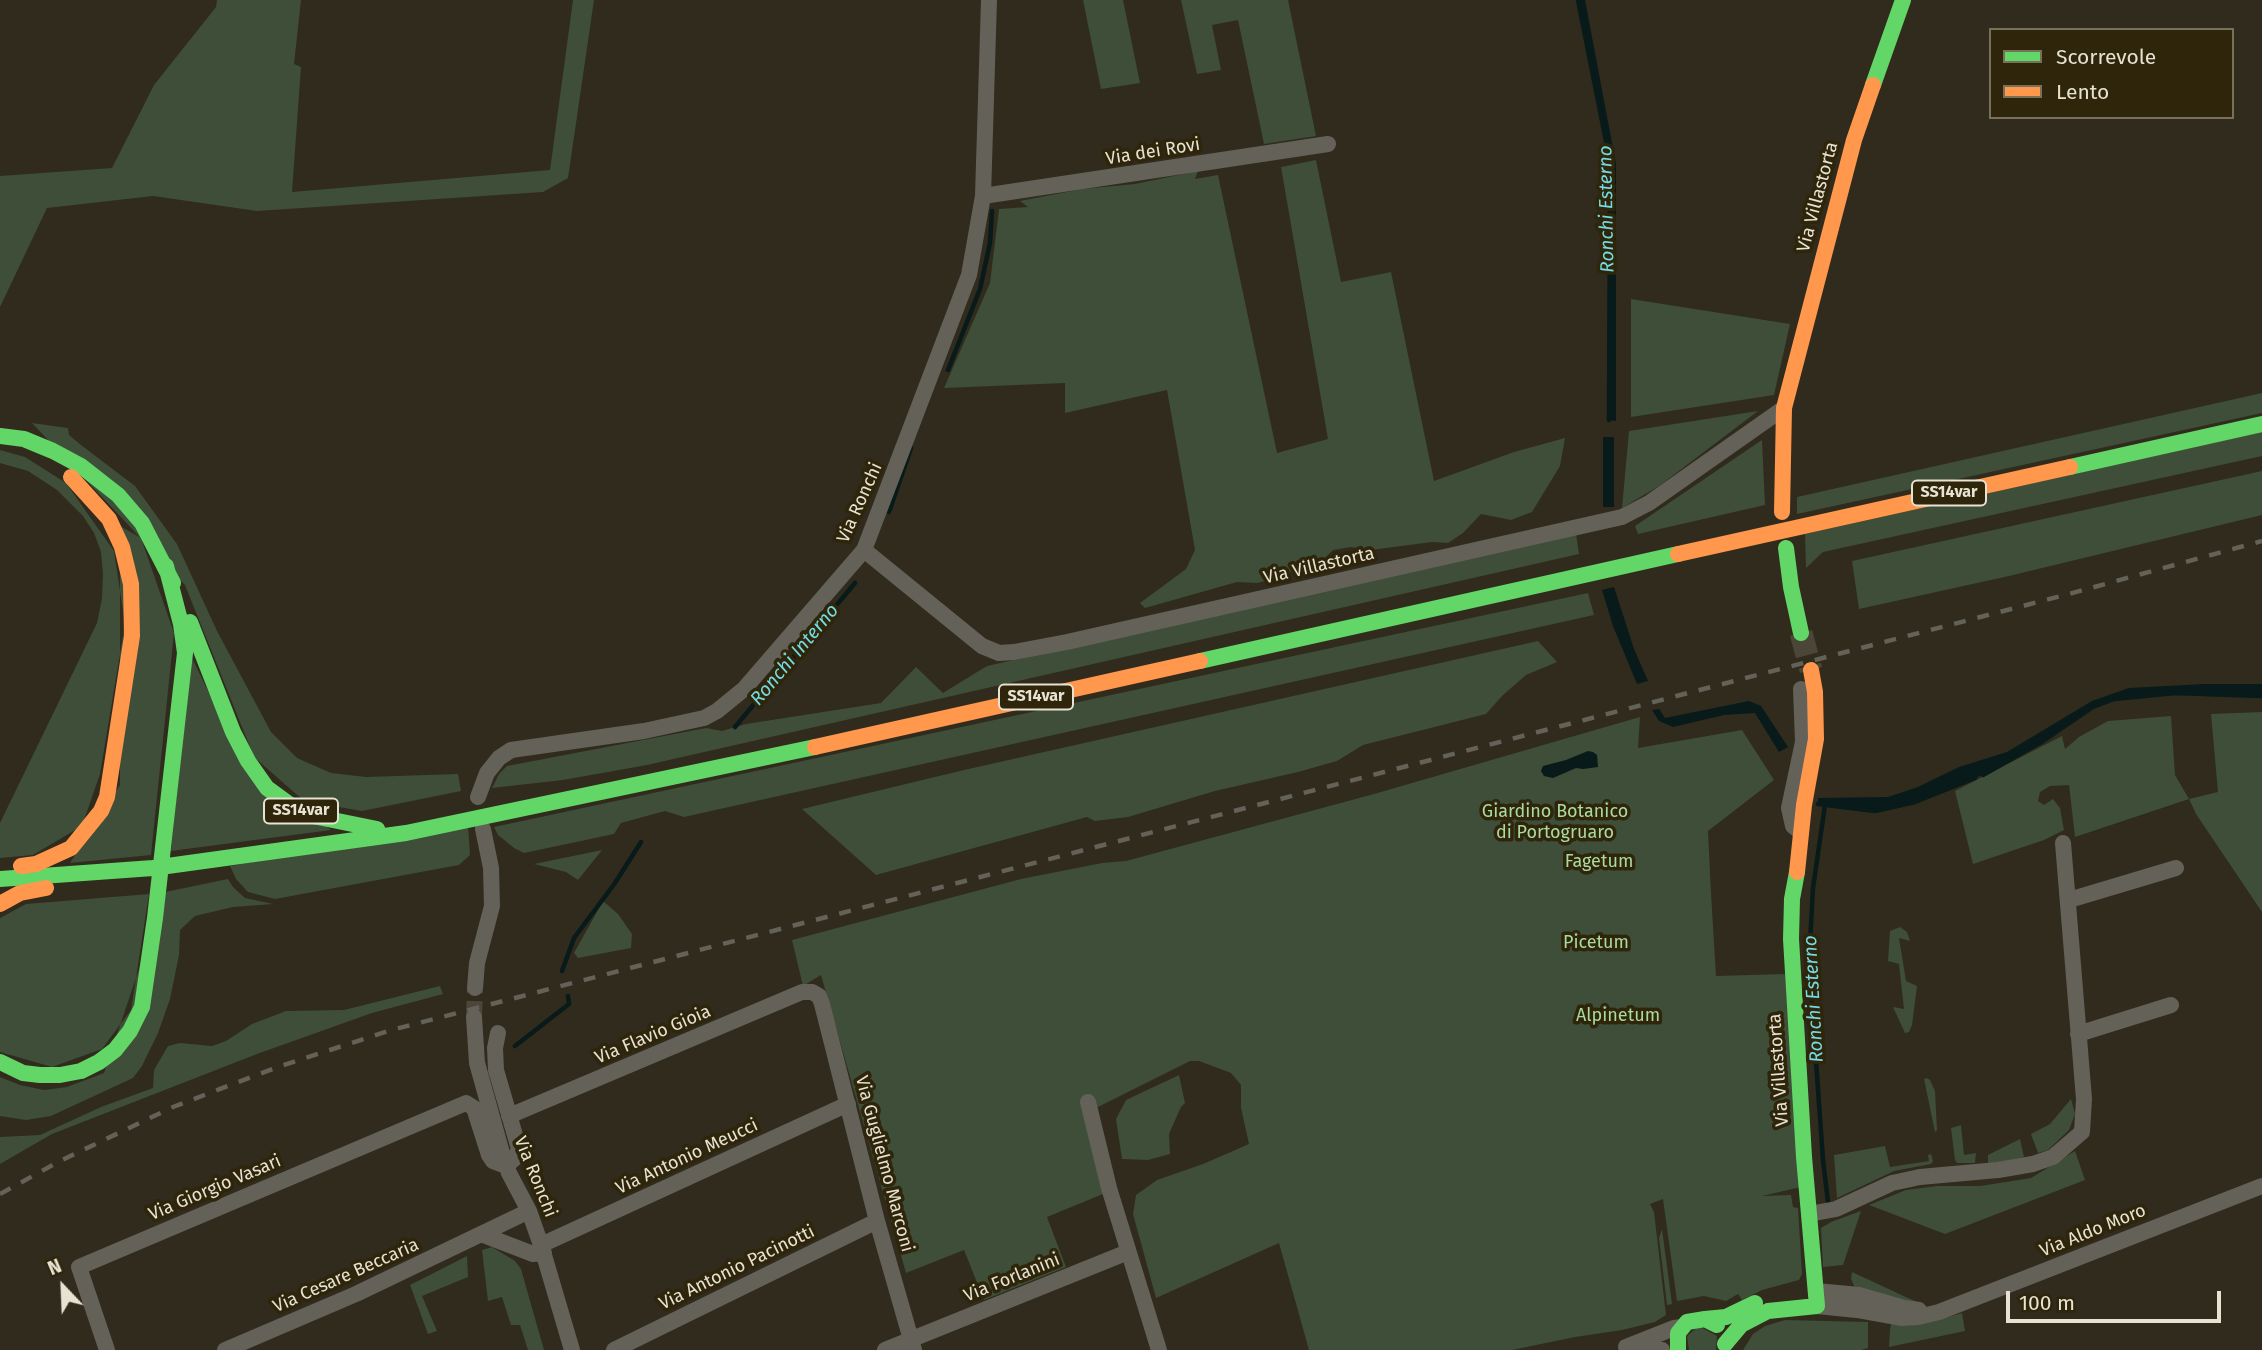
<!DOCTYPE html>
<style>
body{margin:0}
#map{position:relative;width:2262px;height:1350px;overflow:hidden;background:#302b1d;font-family:"Fira Sans",sans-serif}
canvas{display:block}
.legend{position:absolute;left:1989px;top:28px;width:245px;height:91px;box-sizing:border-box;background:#2e250a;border:2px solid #78715a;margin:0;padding:9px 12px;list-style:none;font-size:21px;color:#e7e2d2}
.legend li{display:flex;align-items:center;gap:14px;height:35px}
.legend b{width:35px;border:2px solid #78715a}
.north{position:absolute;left:28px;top:1252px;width:70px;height:70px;-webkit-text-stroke:5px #2e250a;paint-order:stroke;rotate:337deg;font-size:19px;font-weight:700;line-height:28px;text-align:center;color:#e7e2d2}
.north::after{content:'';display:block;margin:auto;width:24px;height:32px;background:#e7e2d2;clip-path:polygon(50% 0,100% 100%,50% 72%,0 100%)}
.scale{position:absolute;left:2006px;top:1291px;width:215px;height:32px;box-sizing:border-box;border:4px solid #e7e2d2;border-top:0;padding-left:9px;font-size:21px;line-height:24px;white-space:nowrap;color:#e7e2d2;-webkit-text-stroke:5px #2e250a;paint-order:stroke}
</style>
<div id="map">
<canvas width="2262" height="1350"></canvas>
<ul class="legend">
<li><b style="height:9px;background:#63d668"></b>Scorrevole</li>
<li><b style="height:9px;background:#ff974d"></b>Lento</li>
</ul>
<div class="north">N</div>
<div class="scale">100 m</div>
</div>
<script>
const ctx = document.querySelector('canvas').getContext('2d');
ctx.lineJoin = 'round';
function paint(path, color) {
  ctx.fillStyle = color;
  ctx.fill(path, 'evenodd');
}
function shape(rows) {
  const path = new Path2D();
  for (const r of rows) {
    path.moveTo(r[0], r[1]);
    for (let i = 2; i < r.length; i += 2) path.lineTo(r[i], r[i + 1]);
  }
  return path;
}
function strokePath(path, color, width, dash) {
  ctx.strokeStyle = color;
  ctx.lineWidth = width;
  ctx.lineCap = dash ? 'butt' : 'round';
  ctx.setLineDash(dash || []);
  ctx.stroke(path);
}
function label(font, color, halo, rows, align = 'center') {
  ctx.font = font + ' "Fira Sans",sans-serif';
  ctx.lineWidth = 7;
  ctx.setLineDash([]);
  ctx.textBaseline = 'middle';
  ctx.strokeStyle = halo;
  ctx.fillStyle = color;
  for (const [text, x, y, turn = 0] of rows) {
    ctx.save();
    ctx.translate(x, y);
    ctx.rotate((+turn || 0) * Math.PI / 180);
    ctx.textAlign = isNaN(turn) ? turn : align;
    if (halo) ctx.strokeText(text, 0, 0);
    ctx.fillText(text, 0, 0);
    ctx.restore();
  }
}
const green = shape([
 [217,0,301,0,294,64,301,67,292,192,550,170,573,0,594,0,568,178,543,192,257,211,153,196,47,208,0,307,0,176,112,168,154,85,216,7],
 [1083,0,1123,0,1140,83,1101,89],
 [1181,0,1288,0,1316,136,1264,144,1238,20,1212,25,1221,70,1197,74],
 [1316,160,1341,282,1391,272,1434,481,1514,452,1565,438,1560,466,1532,512,1511,520,1481,514,1463,533,1448,543,1432,542,1371,550,1351,547,1333,550,1323,560,1309,562,1279,578,1257,583,1237,582,1145,608,1140,603,1186,569,1195,550,1167,390,1065,413,1065,383,944,388,990,283,999,209,1028,207,1020,201,1082,189,1135,184,1198,171,1195,179,1218,175,1277,453,1328,439,1281,167],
 [1631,299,1790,324,1774,395,1631,417],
 [2262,393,2262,413,1797,514,1797,497],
 [1758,411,1659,486,1622,508,1629,431],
 [32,423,68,428,69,435,81,445,135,486,177,544,217,631,271,732,297,758,331,773,366,777,458,774,461,791,362,811,304,801,254,757,185,585],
 [2262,432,2262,456,1823,552,1806,568,1805,534],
 [1762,440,1765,505,1638,534,1635,526],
 [0,450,25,457,66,483,114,551,125,624,100,774,82,826,33,855,0,858,0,823,97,623,102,598,103,574,101,552,94,533,83,516,57,490,28,471,0,463],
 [2262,471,2262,515,2009,576,1859,609,1852,561],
 [120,526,141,538,174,633,151,855,70,863,120,785],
 [1576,533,1579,554,647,765,563,780,492,788,499,774,507,766,706,728,722,731,746,724,881,703,916,667,943,693,987,666],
 [1588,593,1594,615,684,817,665,811,621,823,614,834,524,853,514,848,498,835,494,827],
 [1538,641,1557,662,1526,675,1503,695,1486,714,1363,745,1337,761,1298,772,1215,791,1128,817,1095,821,1087,817,876,875,802,809,964,770],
 [191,656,244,765,331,830,171,851],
 [2262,712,2262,912,2196,814,2189,799,2075,837,2069,785,2050,786,2040,792,2038,801,2044,805,2053,799,2060,808,2064,830,2044,840,1973,864,1955,791,2062,736,2065,749,2079,737,2108,721,2171,716,2175,775,2189,799,2218,792,2211,714],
 [1640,717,1638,748,1742,730,1774,780,1708,831,1711,893,1716,976,1785,974,1801,1187,1762,1196,1791,1195,1793,1207,1798,1208,1802,1274,1799,1280,1762,1290,1742,1300,1738,1294,1726,1301,1704,1296,1677,1301,1663,1199,1650,1204,1654,1212,1666,1315,1655,1322,1622,1330,1575,1337,1512,1350,1309,1350,1279,1243,1156,1298,1133,1214,1136,1195,1157,1180,1203,1164,1249,1144,1241,1108,1241,1085,1231,1073,1199,1061,1190,1061,1084,1114,1103,1194,1047,1217,1066,1267,984,1300,964,1250,906,1273,821,975,803,986,792,940,1021,879,1102,863,1126,861,1374,794],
 [468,825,470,855,459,865,275,899,248,892,236,879,230,866],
 [602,850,578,880,566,872,534,864],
 [228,879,233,887,245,898,273,904,233,907,195,916,180,930,179,955,170,999,158,1033,142,1066,133,1078,51,1116,26,1120,0,1116,0,1077,20,1085,44,1090,67,1087,104,1073,165,892],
 [149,894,131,1010,102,1049,52,1067,0,1052,0,918,26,904],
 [603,901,618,914,632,934,631,948,578,958,574,953],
 [1900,927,1907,932,1910,941,1899,938,1906,981,1917,986,1912,1025,1909,1032,1905,1033,1893,1007,1904,1009,1899,964,1888,961,1890,931],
 [440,986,443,994,372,1013,257,1054,52,1134,0,1164,0,1137,40,1135,101,1107,153,1088,154,1070,168,1046,180,1043,212,1046,226,1041,252,1024,286,1011,344,1010],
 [1179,1075,1185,1103,1181,1107,1169,1134,1170,1154,1148,1160,1122,1159,1116,1119,1126,1100],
 [1927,1078,1930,1080,1935,1091,1937,1130,1935,1132,1924,1079],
 [2071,1099,2075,1114,2069,1130,2048,1150,2038,1153,2031,1134,2050,1124],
 [1961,1125,1964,1155,1976,1153,1975,1163,1957,1163,1955,1160,1951,1128],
 [2020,1139,2024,1157,1988,1165,1988,1155],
 [1885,1146,1890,1167,1929,1161,1928,1155,1931,1154,1933,1161,1931,1164,1894,1171,1837,1198,1834,1155],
 [2075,1151,2085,1180,1945,1234,1869,1205,1906,1190,1937,1186,1980,1186,2031,1178],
 [1861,1211,1843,1265,1823,1267,1821,1228,1831,1222],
 [1662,1229,1672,1304,1667,1305,1659,1238],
 [492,1247,515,1261,521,1269,544,1350,528,1350,520,1325,511,1325,502,1297,488,1301,482,1250],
 [467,1256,468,1277,422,1296,437,1331,428,1334,410,1285],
 [1852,1272,1908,1298,1925,1305,1908,1304,1855,1288,1851,1279],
 [1962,1313,1965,1331,1889,1347,1890,1329,1891,1324,1896,1322,1941,1319],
 [1785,1320,1868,1322,1868,1348,1861,1350,1743,1350,1753,1334,1765,1326],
 [1699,1326,1717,1336,1716,1350,1689,1350,1687,1336]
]);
const water = shape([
 [1578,0,1585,0,1616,164,1616,421,1609,420,1610,193,1607,146],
 [1603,437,1614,437,1614,507,1603,507],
 [1614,587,1634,649,1648,681,1637,684,1613,626,1602,590],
 [2205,684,2262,684,2262,696,2175,693,2115,699,2093,707,2043,741,1993,770,1949,790,1915,802,1875,811,1818,804,1818,798,1888,797,1918,787,1959,767,2007,752,2092,701,2129,688],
 [1749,701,1761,706,1788,747,1779,752,1755,713,1724,715,1673,727,1659,721,1652,710,1659,709,1665,718],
 [1588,751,1593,752,1597,755,1598,767,1583,769,1576,768,1553,778,1544,776,1541,771,1543,766,1566,760]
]);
const stream = shape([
 [1578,0,1607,146,1610,193,1609,420],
 [948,370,980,289,990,243,992,211],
 [889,512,911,448],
 [735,727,855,583],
 [1983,775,2043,741,2093,707,2114,699,2175,693,2262,696],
 [1818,804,1875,811,1915,802,1975,778],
 [1825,805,1813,888,1809,962,1823,1160,1828,1202],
 [562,971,574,938,615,883,641,842],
 [515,1046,569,1004,568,996]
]);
const streetTunnel = shape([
 [474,1017,475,988]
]);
const secondaryTunnel = shape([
 [1801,633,1811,670]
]);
const street = shape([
 [983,196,1328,144],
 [864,550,982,646,999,653,1014,652,1067,642,1622,517,1649,503,1784,408],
 [1801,689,1803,742,1789,808,1793,826,1801,832],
 [478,797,487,773,499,758,511,750,644,731,704,718,717,711,744,689,864,550,969,275,983,196,989,0],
 [2069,900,2176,868],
 [475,988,477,963,492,906,491,868,483,829],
 [474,1017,477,1063,502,1153,509,1173,529,1211,541,1245,572,1350],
 [498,1033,495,1048,496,1070,519,1149,515,1158,506,1166],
 [2078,1034,2171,1005],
 [1088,1102,1109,1188,1159,1350],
 [509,1116,802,992,812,992,819,996,822,1004,877,1221,914,1350],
 [1809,1214,1836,1209,1892,1183,1920,1177,1998,1170,2033,1164,2053,1157,2082,1132,2084,1099,2063,843],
 [481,1234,533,1254,544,1253],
 [541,1245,848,1104],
 [1816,1291,1859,1295,1904,1308,1919,1310],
 [1817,1306,1857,1310,1901,1318,1918,1317,1939,1312,2262,1186],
 [107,1350,79,1267,466,1103,474,1108,489,1155,493,1161,506,1166],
 [225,1350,356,1294,529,1211],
 [614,1350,877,1221],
 [885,1350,1128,1252],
 [1662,1350,1626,1347,1674,1328,1682,1327]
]);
const fast = shape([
 [1873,85,1903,0],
 [0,436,24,439,53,451,81,466,118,495,142,523,173,583],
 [2070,467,2262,424],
 [1786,548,1791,587,1801,633],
 [190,622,233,732,248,761,267,788,293,807,313,816,377,829],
 [1200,661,1678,554],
 [0,879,153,868,406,833,815,747],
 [0,1062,23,1073,40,1075,60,1075,81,1071,99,1062,115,1050,130,1031,142,1007,155,918,185,653,181,624,166,566],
 [1705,1319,1726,1317,1755,1303],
 [1725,1344,1741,1325,1768,1311,1817,1306,1804,1157,1791,939,1792,899,1797,872],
 [1678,1350,1678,1333,1687,1322,1705,1319,1717,1325]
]);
const slow = shape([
 [1782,512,1784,408,1854,140,1873,85],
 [1678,554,2070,467],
 [815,747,1200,661],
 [21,866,36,864,71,848,101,811,107,797,132,636,131,584,122,547,109,519,71,477],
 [1797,872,1804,805,1816,739,1815,692,1811,670],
 [0,904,20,893,46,888]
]);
const rail = shape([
 [0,1194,60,1161,173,1107,275,1068,388,1031,2065,595,2262,541]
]);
const shields = [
 [1949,493,74],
 [1036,697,74],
 [301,811,74]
];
const shieldNames = [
 ["SS14var",1949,493],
 ["SS14var",1036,697],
 ["SS14var",301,811]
];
const streetNames = [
 ["Via dei Rovi",1153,152,-9],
 ["Via Villastorta",1818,197,-75],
 ["Via Ronchi",860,503,-66],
 ["Via Villastorta",1319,566,-13],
 ["Via Flavio Gioia",653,1035,-23],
 ["Via Villastorta",1779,1070,-94],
 ["Via Antonio Meucci",687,1157,-25],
 ["Via Guglielmo Marconi",884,1164,75],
 ["Via Ronchi",535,1177,68],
 ["Via Giorgio Vasari",215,1188,-23],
 ["Via Aldo Moro",2093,1231,-22],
 ["Via Antonio Pacinotti",737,1268,-26],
 ["Via Cesare Beccaria",346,1276,-24],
 ["Via Forlanini",1012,1278,-22]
];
const parkNames = [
 ["Giardino Botanico",1555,812],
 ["di Portogruaro",1555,833],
 ["Fagetum",1599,862],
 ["Picetum",1596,943],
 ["Alpinetum",1618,1016]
];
const waterNames = [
 ["Ronchi Esterno",1607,209,-91],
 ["Ronchi Interno",795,655,-50],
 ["Ronchi Esterno",1814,999,-93]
];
paint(green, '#3e4e38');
paint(water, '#081a19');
strokePath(stream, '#081a19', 4.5);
strokePath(streetTunnel, '#4b4638', 16, [16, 8]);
strokePath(secondaryTunnel, '#4b4638', 23, [23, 11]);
strokePath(street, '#646159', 16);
strokePath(fast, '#63d668', 16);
strokePath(slow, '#ff974d', 16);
strokePath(rail, '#646158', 4.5, [12, 12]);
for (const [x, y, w] of shields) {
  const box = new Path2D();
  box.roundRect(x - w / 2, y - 12.5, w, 25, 5);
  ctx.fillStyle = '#2e250a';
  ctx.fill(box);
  strokePath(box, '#e7e2d2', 2);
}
label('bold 16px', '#e7e2d2', null, shieldNames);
label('18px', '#e7e2d2', '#2e250a', streetNames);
label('18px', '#a9da9f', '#2e250a', parkNames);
label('italic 19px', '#74dae3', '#2e250a', waterNames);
</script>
